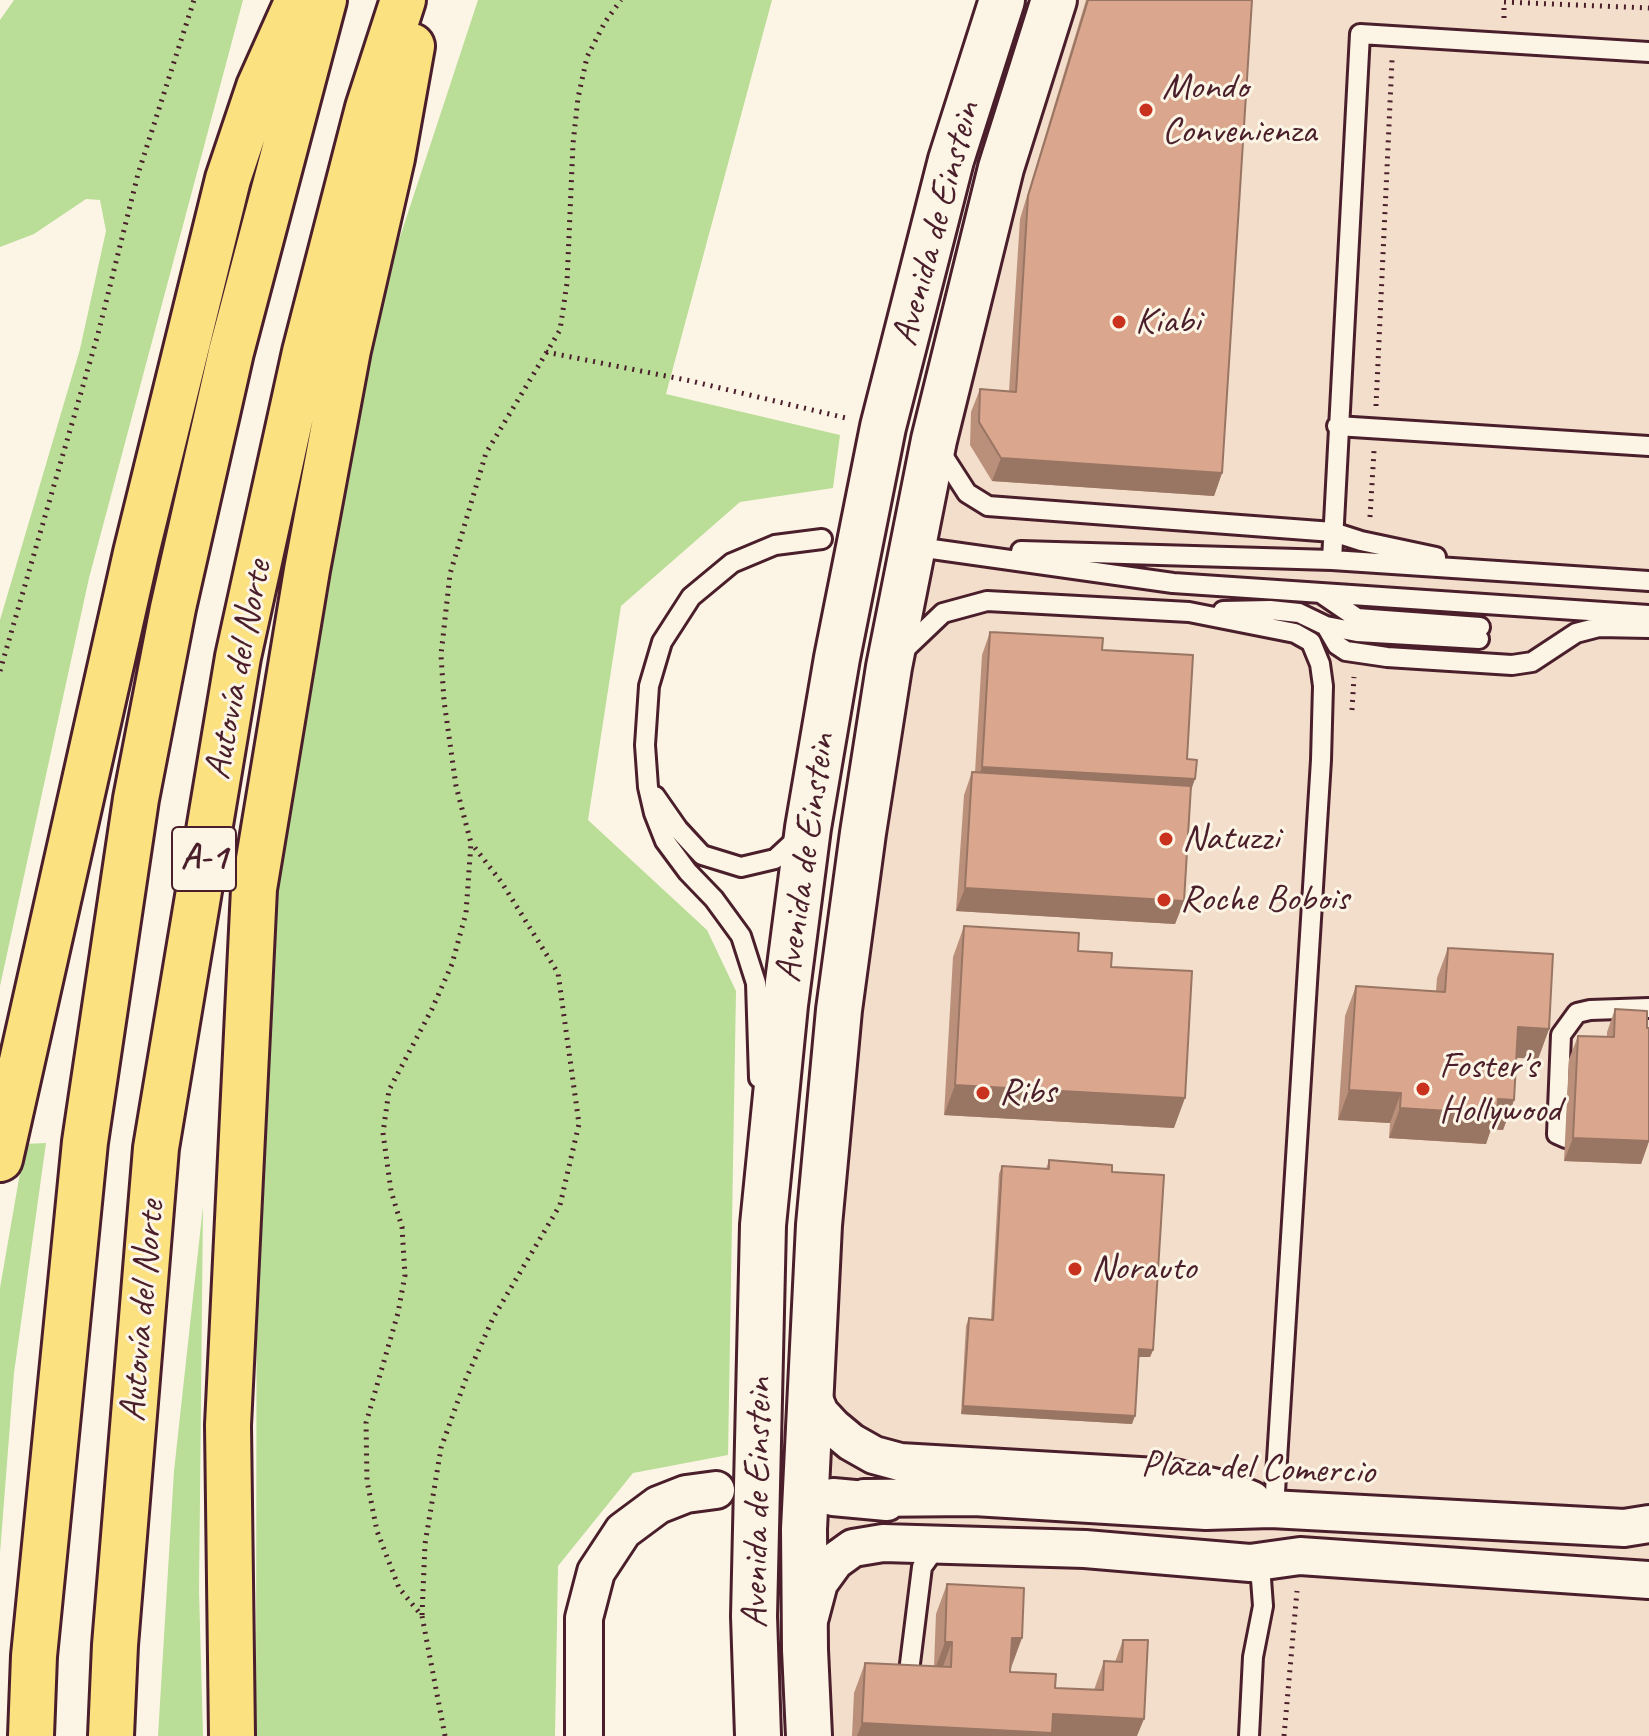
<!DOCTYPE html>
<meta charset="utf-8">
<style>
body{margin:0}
canvas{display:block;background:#fcf5e5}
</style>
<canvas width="1649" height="1736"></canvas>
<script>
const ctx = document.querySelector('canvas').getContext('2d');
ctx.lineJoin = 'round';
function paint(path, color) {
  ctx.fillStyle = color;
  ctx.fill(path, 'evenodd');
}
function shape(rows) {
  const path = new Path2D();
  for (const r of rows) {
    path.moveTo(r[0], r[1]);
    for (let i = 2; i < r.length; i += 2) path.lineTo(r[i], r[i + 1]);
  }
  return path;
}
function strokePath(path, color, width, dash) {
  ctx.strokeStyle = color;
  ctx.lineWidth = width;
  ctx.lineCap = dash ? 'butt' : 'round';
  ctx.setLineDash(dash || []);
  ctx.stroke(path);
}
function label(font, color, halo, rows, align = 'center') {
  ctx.font = font + ' Caveat,sans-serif';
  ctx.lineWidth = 6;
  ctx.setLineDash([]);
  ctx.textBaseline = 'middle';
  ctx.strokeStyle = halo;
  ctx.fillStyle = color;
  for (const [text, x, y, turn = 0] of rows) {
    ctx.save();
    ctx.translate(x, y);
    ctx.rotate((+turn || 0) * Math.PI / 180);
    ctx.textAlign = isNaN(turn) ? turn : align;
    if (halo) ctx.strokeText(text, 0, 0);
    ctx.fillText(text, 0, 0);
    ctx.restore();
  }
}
const built = shape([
 [1054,0,1649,0,1649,1736,809,1736,804,1529,889,667]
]);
const green = shape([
 [14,0,243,0,89,578,0,986,0,620,80,349,106,231,100,200,86,199,34,234,0,247,0,20],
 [478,0,772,0,666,394,840,435,833,488,740,502,621,606,588,820,707,930,736,991,728,1455,633,1473,558,1566,555,1736,256,1736,257,1011,369,331],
 [46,1143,14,1373,0,1553,0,1288,25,1144],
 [203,1206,199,1590,203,1736,158,1736,174,1471]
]);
const path = shape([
 [1504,18,1504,2,1649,8],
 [546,352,691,381,846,418],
 [1376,406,1392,60],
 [1370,517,1374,451],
 [0,671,98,334,138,174,194,0],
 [1352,710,1354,677],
 [422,1615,425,1544,441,1448,465,1381,493,1318,560,1205,579,1124,558,973,502,883,472,844],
 [445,1736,422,1616,399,1588,377,1531,367,1481,366,1423,398,1313,405,1275,402,1227,391,1191,383,1133,389,1090,432,1009,452,964,466,913,471,843,456,786,444,701,441,655,450,574,486,453,560,330,567,283,573,144,578,98,587,57,605,22,621,0],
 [1284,1736,1297,1591]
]);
const service = shape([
 [1337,426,1649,446],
 [938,448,967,493,988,506,1333,532,1361,541,1436,557],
 [932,549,1173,583,1649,615],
 [1021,551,1332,560,1649,581],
 [1332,560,1360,34,1649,52],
 [1322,594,1357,618,1480,627],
 [1223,611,1270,610,1299,613,1326,626,1357,632,1479,639],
 [1326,626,1337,645,1346,651,1387,657,1512,665,1532,662,1576,633,1599,627,1649,628],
 [901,653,943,613,987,601,1189,612,1295,633,1311,642,1320,664,1323,686,1321,760,1275,1492,1271,1509],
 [655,796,678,829,702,855,741,867,775,859,801,835],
 [759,1078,756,983,741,936,714,899,688,872,665,841,654,813,648,787,645,745,649,686,662,642,691,597,732,563,775,545,822,539],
 [1590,1139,1566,1138,1557,1134,1561,1035,1577,1013,1590,1010,1649,1008],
 [901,1736,922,1567,937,1546],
 [1249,1736,1253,1657,1263,1606,1261,1579,1250,1563]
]);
const minor = shape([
 [810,1390,820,1413,833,1427,851,1442,874,1455,900,1462,1174,1478,1230,1491,1252,1500],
 [833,1497,887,1502],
 [864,1498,974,1497,1206,1511,1271,1509,1624,1528,1649,1524],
 [810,1617,819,1583,835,1561,853,1548,883,1543,1085,1549,1250,1563,1300,1556,1649,1580],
 [584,1736,584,1618,596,1572,623,1531,658,1505,686,1494,716,1490]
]);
const tertiary = shape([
 [758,1736,754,1616,763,1225,785,1005,808,828,837,658,883,427,951,160,1002,0],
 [809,1736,805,1650,804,1529,819,1225,839,1010,863,833,889,667,934,440,1001,168,1054,0]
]);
const motorway = shape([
 [0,1159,136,553,228,179,259,87,298,0],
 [31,1736,34,1656,85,1142,136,799,173,608,231,352,324,0],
 [111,1736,115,1645,156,1148,238,657,305,352,368,108,403,0],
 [232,1736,228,1425,254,889,307,570,348,350,392,158,412,46]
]);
const wall = shape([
 [1086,0,1252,0,1222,473,1214,496,992,481,970,445,971,412,980,389,1009,391,1020,219],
 [990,632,1102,650,1187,759,1191,792,1184,901,1175,924,956,911,964,795,972,772,975,772,982,655],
 [964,926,1078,951,1111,967,1174,1128,944,1115,953,957],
 [1448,948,1549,1029,1538,1059,1517,1058,1514,1100,1503,1130,1491,1129,1486,1144,1389,1138,1390,1123,1338,1120,1345,1016,1356,986,1436,991,1437,978],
 [1615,1009,1649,1141,1641,1164,1564,1161,1569,1059,1578,1036,1607,1037,1607,1032],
 [1049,1160,1112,1172,1153,1350,1150,1357,1139,1357,1132,1424,961,1414,966,1326,969,1318,991,1319,999,1174,1002,1166,1046,1169],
 [947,1584,1010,1668,1010,1672,1055,1688,1094,1690,1104,1661,1115,1662,1123,1640,1137,1736,852,1736,854,1693,865,1663,934,1666,936,1614]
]);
const shadedWall = shape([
 [1001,458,1222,473,1214,496,992,481],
 [982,767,1195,779,1187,802,974,790],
 [965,888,1184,901,1175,924,956,911],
 [1518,1027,1549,1029,1538,1059,1507,1057],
 [955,1085,1185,1098,1174,1128,944,1115],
 [1349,1090,1401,1093,1390,1123,1338,1120],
 [1498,1099,1514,1100,1503,1130,1491,1129,1486,1144,1389,1138,1400,1108],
 [1573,1138,1649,1141,1641,1164,1564,1161],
 [1139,1349,1153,1350,1150,1357,1137,1357],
 [963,1406,1135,1416,1132,1424,961,1414],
 [1012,1638,1022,1638,1011,1668],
 [945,1642,952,1642,941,1672,934,1672],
 [1053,1714,1144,1719,1137,1736,857,1736,862,1723]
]);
const building = shape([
 [1088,0,1252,0,1222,473,1001,458,979,422,980,389,1016,392,1028,196,1088,0],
 [990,632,1103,638,1102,650,1193,655,1187,759,1197,760,1195,779,982,767,990,632],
 [972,772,1191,786,1184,901,965,888,972,772],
 [964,926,1079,933,1078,951,1112,953,1111,967,1192,971,1185,1098,955,1085,964,926],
 [1448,948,1553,954,1549,1029,1518,1027,1514,1100,1498,1099,1497,1114,1400,1108,1401,1093,1349,1090,1356,986,1445,992,1448,948],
 [1615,1009,1647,1011,1647,1028,1649,1028,1649,1141,1573,1138,1578,1036,1614,1037,1615,1009],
 [1049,1160,1112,1165,1112,1172,1164,1175,1153,1350,1139,1349,1135,1416,963,1406,969,1318,993,1320,1002,1166,1049,1169,1049,1160],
 [947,1584,1024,1588,1022,1638,1012,1638,1010,1672,1056,1674,1055,1688,1103,1690,1104,1661,1122,1662,1123,1640,1148,1640,1144,1719,1053,1714,1052,1733,862,1723,865,1663,951,1667,952,1642,945,1642,947,1584]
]);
const markers = [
 [1146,110,8,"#c8321e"],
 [1119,322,8,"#c8321e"],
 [1166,839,8,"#c8321e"],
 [1164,900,8,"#c8321e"],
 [1423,1089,8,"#c8321e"],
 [983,1093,8,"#c8321e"],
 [1075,1269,8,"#c8321e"]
];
const shields = [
 [204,859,64]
];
const shieldNames = [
 ["A-1",204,859]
];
const poiNames = [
 ["Mondo",1162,88],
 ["Convenienza",1162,132],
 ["Kiabi",1135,322],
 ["Natuzzi",1182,839],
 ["Roche Bobois",1180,900],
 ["Foster's",1439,1067],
 ["Hollywood",1439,1111],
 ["Ribs",999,1093],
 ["Norauto",1091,1269]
];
const streetNames = [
 ["Avenida de Einstein",937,224,-75],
 ["Autovía del Norte",239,670,-79],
 ["Avenida de Einstein",806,858,-82],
 ["Autovía del Norte",143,1311,-85],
 ["Plaza del Comercio",1258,1469,2],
 ["Avenida de Einstein",758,1503,-89]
];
paint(built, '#f2decb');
paint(green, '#badd97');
strokePath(service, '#4a1f2b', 24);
strokePath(minor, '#4a1f2b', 42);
strokePath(tertiary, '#4a1f2b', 50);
strokePath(motorway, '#4a1f2b', 50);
strokePath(path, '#4a1f2b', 5, [2, 6]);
strokePath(service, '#fcf5e5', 18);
strokePath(minor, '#fcf5e5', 36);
strokePath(tertiary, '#fcf5e5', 44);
strokePath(motorway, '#fbe180', 44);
paint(wall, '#bb907a');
paint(shadedWall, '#997563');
paint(building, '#daa78e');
strokePath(building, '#997563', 2);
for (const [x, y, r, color] of markers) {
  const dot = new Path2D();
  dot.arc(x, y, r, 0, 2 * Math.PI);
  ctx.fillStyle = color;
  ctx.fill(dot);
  strokePath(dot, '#fcf5e5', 3);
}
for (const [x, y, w] of shields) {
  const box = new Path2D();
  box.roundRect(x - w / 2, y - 32, w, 64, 6);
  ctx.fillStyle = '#fcf5e5';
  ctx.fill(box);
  strokePath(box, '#4a1f2b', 2);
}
label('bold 36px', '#4a1f2b', null, shieldNames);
label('38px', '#4a1f2b', '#fcf5e5', poiNames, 'left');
label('38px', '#4a1f2b', '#fcf5e5', streetNames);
</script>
